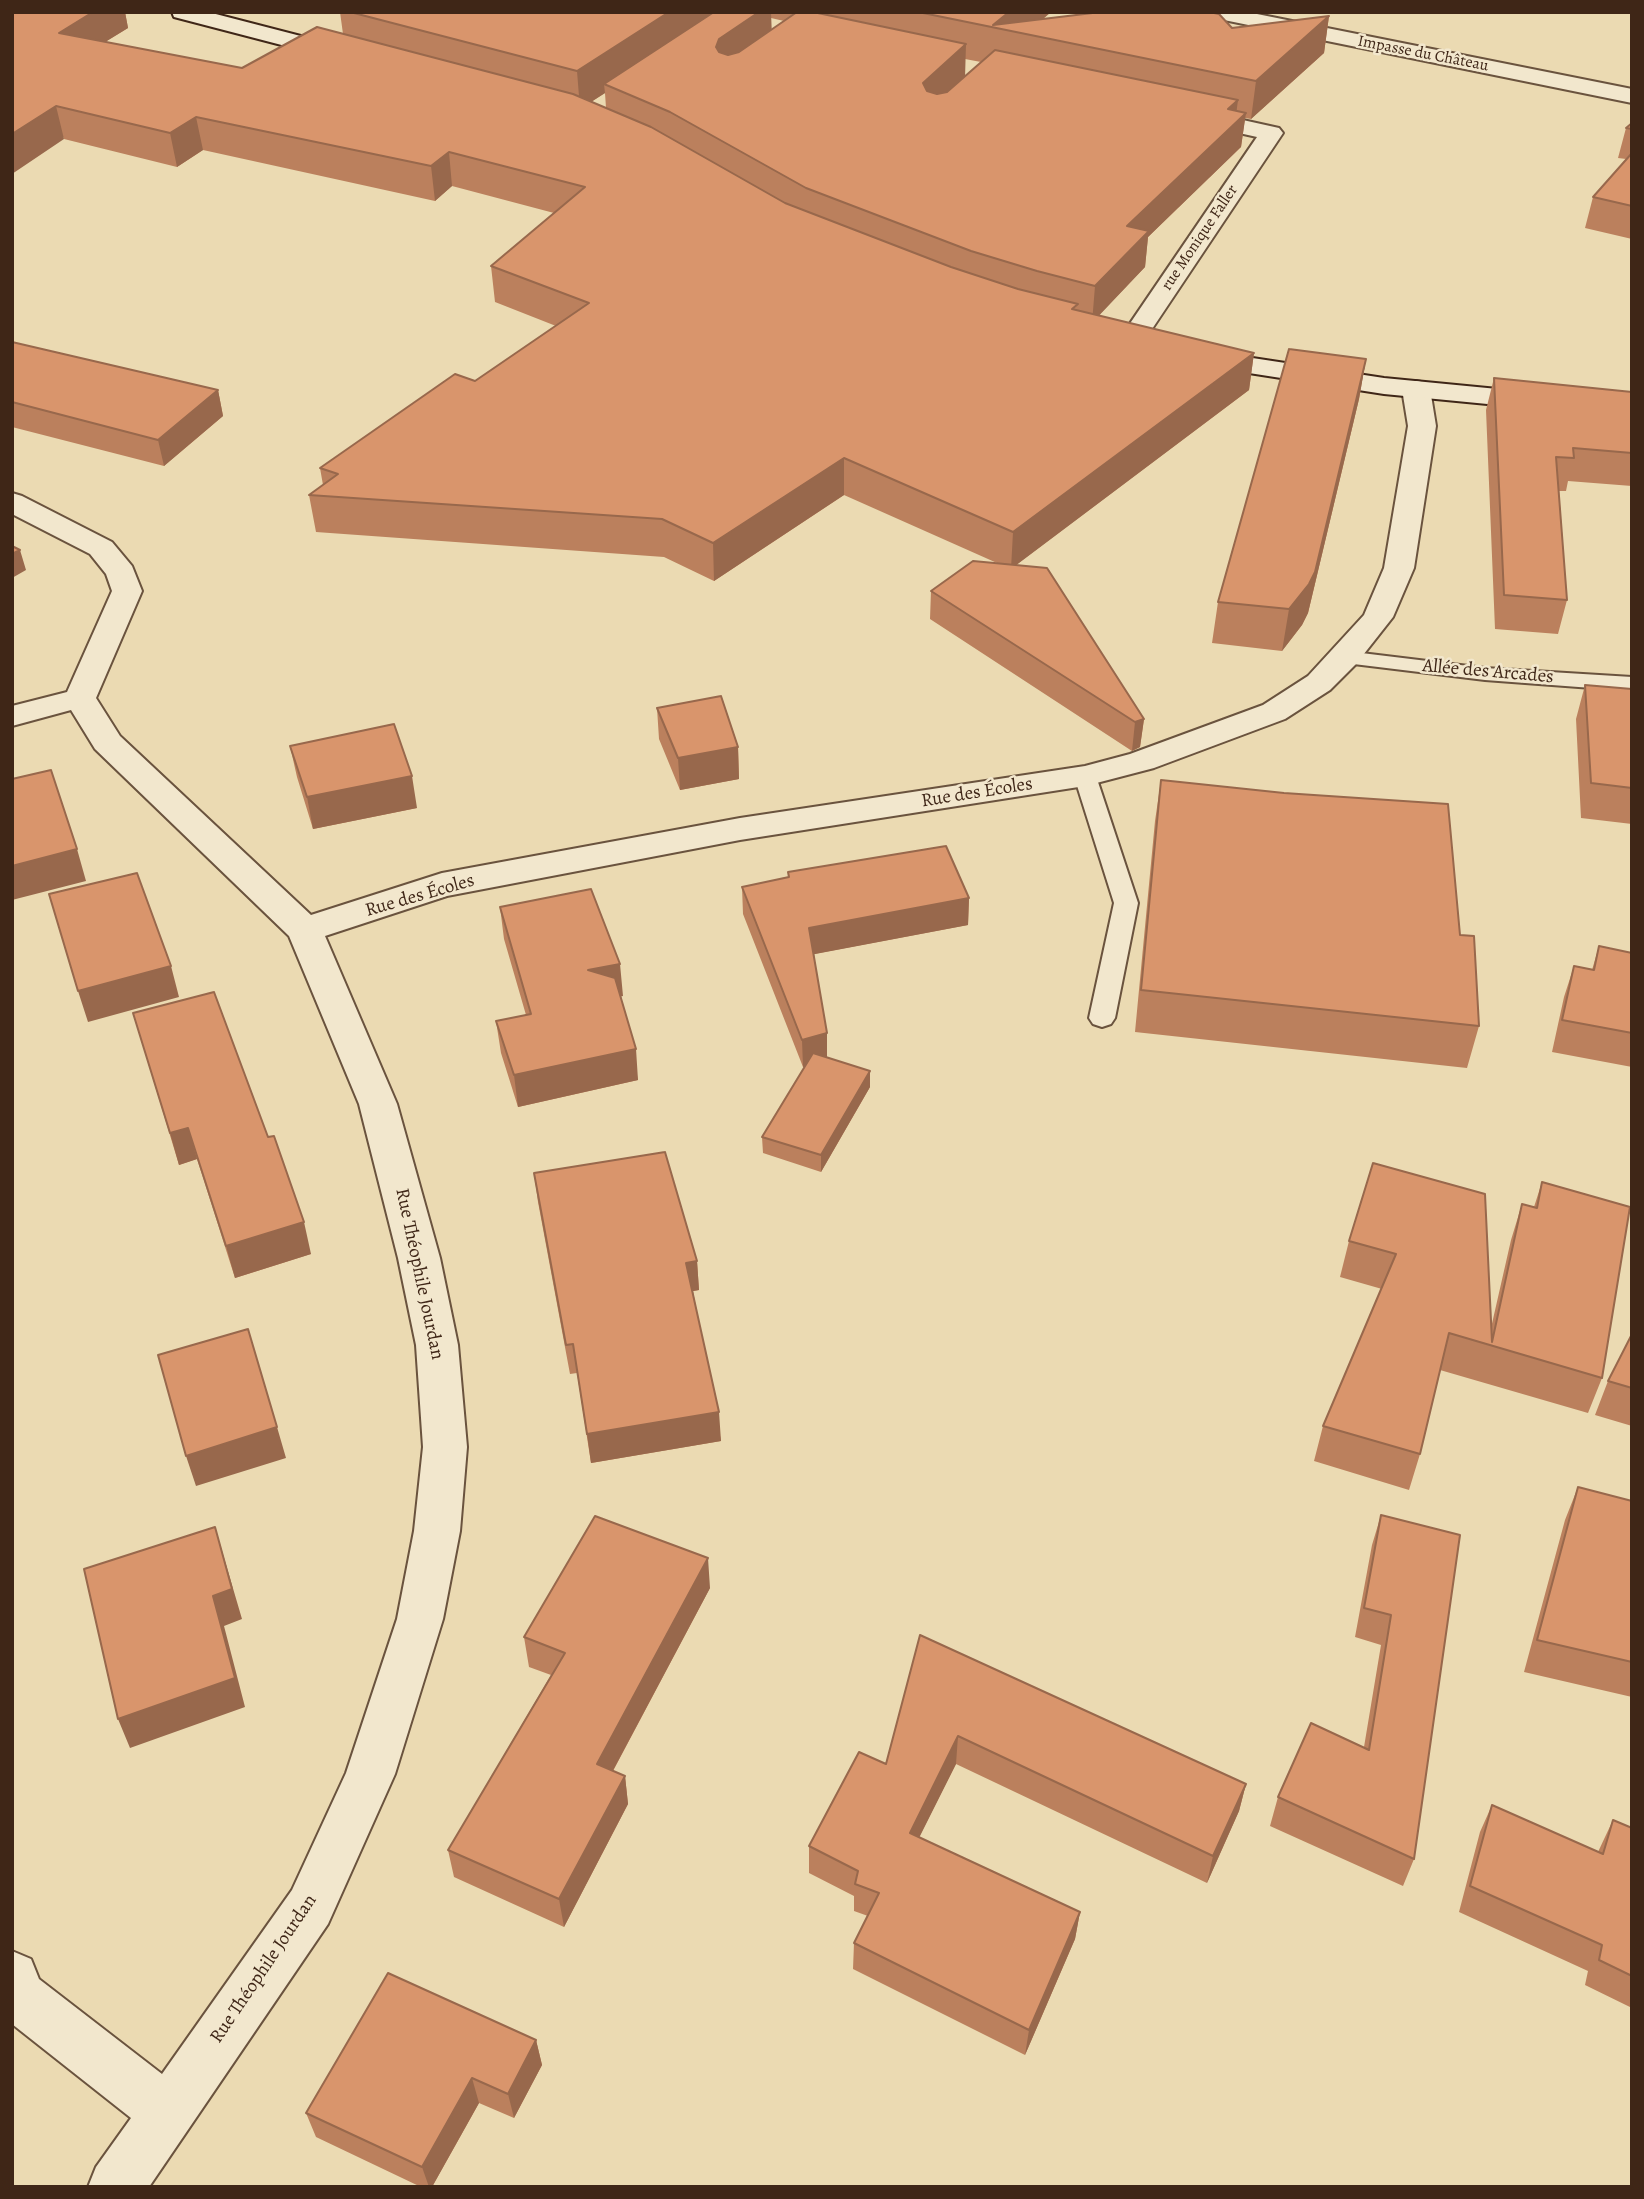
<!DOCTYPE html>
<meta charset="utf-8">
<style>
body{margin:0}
#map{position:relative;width:1644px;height:2199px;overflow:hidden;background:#ebdab2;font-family:Alegreya,serif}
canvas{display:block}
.frame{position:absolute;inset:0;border:14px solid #3f2617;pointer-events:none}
</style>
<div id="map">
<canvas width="1644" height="2199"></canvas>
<div class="frame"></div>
</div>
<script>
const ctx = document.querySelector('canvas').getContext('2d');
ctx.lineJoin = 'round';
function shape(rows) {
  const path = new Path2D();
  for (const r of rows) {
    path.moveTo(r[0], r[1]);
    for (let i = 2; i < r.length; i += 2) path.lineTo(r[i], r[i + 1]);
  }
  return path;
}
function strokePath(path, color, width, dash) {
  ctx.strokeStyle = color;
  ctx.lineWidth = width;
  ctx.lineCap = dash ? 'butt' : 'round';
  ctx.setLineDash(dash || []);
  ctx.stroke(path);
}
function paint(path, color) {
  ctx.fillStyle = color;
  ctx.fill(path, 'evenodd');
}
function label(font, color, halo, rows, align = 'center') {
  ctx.font = font + ' Alegreya,serif';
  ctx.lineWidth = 5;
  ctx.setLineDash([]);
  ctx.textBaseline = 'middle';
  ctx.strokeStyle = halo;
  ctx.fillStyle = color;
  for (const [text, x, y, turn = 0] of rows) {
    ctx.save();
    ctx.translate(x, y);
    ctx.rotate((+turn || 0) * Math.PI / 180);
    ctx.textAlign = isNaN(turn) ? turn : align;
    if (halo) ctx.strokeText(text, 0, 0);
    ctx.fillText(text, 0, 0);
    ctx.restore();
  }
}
const service = shape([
 [1345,651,1485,668,1632,677,1632,691,1485,680,1337,662,1334,657,1337,652,1345,651],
 [1085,769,1093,771,1096,776,1138,903,1115,1018,1111,1024,1102,1027,1093,1024,1089,1018,1114,903,1074,776,1077,771,1085,769]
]);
const minor = shape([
 [1204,12,1247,12,1632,89,1632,103,1214,18,1206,17,1204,12],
 [1193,109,1279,128,1283,133,1138,350,1129,352,1120,350,1116,344,1257,137,1185,121,1182,116,1185,111,1193,109],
 [1416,381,1426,383,1430,389,1436,426,1414,568,1393,617,1356,664,1330,690,1285,719,1154,768,1085,786,740,840,447,896,325,936,397,1104,440,1258,458,1345,467,1447,460,1531,443,1619,395,1774,328,1924,149,2187,88,2187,96,2167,131,2118,12,2024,12,1951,31,1959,39,1979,162,2074,292,1890,346,1773,397,1619,414,1531,423,1447,416,1345,398,1258,359,1104,289,936,95,749,71,710,12,726,12,706,67,692,112,591,106,574,90,554,12,514,12,493,22,496,112,542,132,566,142,591,96,698,120,736,311,915,442,873,740,818,1085,766,1130,754,1263,705,1308,676,1364,615,1384,568,1408,426,1402,389,1406,383,1416,381]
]);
const secondary = shape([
 [172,12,208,12,351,49,354,54,351,59,343,61,174,17,172,12],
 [1200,350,1384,378,1632,402,1632,418,1384,394,1191,364,1187,358,1191,352,1200,350]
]);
const wall = shape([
 [12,12,125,12,128,28,105,42,242,68,343,34,340,12,1051,12,1043,19,1232,28,1329,16,1324,53,1251,119,1245,118,1241,147,1148,237,1145,267,1098,316,1254,353,1249,390,1016,565,1144,719,1140,747,1132,751,930,619,931,591,997,563,844,495,714,581,664,557,316,532,309,495,323,485,320,468,475,381,556,326,495,302,491,266,554,213,452,186,435,201,203,150,177,167,64,139],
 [771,18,784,21,771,30],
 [965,59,981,62,965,76],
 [605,93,606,108,591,102],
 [1632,123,1632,239,1585,228,1593,197,1626,159,1618,158,1626,128],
 [12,342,218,390,223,416,164,466,12,427],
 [1366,359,1359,399,1308,613,1302,625,1282,651,1212,643,1218,602],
 [1494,378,1632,392,1632,486,1568,481,1566,491,1559,491,1567,600,1558,634,1495,629,1486,410],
 [1585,685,1632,689,1632,824,1581,818,1576,719],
 [657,708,738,747,739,779,680,790,659,739],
 [290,746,417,808,313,829,297,777],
 [1161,780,1460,935,1479,1026,1467,1068,1135,1032,1155,821],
 [788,872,969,898,968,925,814,954,827,1058,870,1087,821,1172,763,1153,762,1137,805,1066,803,1067,743,914,742,887,788,877],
 [500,907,623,996,621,996,638,1080,518,1107,501,1053,496,1021,526,1015,504,939],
 [1599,946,1632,953,1632,1067,1552,1052,1564,997,1574,966,1592,970],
 [133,1013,311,1254,235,1278,197,1159,179,1165],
 [534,1173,697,1261,699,1290,693,1291,721,1441,591,1463,577,1373,570,1374,538,1202],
 [1542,1182,1602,1378,1588,1413,1440,1370,1420,1454,1409,1490,1314,1461,1323,1426,1382,1289,1340,1277,1349,1241,1485,1194,1491,1328,1511,1240,1522,1204,1534,1207],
 [1632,1334,1632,1426,1595,1415,1608,1381],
 [1578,1487,1632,1501,1632,1697,1524,1672,1565,1520],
 [1381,1515,1414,1859,1403,1886,1270,1826,1278,1797,1364,1747,1381,1645,1355,1637,1372,1545],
 [710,1588,613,1771,625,1776,628,1804,564,1927,454,1877,448,1850,551,1675,529,1667,524,1637],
 [920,1635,1246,1784,1239,1811,1207,1883,956,1764,919,1837,1080,1912,1075,1939,1025,2055,853,1969,854,1943,868,1916,854,1911,854,1896,809,1873,809,1846,886,1764],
 [1492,1805,1598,1852,1613,1820,1632,1828,1632,2008,1585,1985,1588,1971,1459,1912,1480,1832],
 [536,2040,542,2065,514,2118,479,2103,432,2187,421,2187,316,2137,306,2113]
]);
const shadedWall = shape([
 [92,12,125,12,128,28,66,66,59,33],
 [669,12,726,12,604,84,605,93,580,109,577,71],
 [759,12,771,12,772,37,720,73,716,47,719,39],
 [1009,12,1051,12,1025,34,993,25],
 [1329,16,1324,53,1251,119,1256,81],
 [966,44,965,78,922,117,923,83],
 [1238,100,1235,123,1246,113,1241,147,1148,237,1145,267,1092,323,1095,286,1127,226,1228,109],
 [56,106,64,139,12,174,12,134],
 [196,117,203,150,177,167,170,133],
 [449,152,452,186,435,201,431,166],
 [1254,353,1249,390,1011,569,1013,532],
 [1366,359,1359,399,1308,613,1302,625,1282,651,1289,609],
 [218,390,223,416,164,466,158,440],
 [844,458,844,495,714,581,713,543],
 [20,550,26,570,12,578,12,554],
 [1144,719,1140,747,1132,751,1135,722],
 [738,747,739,779,680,790,678,758],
 [412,776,417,808,313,829,307,797],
 [77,849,86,881,12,900,12,866],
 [969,898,968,925,810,955,809,928],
 [620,964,623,996,591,1002,588,970],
 [171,966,179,997,88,1022,78,991],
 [827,1033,827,1061,803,1067,802,1040],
 [636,1049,638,1080,518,1107,514,1075],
 [870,1071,870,1087,821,1172,821,1155],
 [188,1128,197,1159,179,1165,170,1133],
 [304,1222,311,1254,235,1278,226,1246],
 [697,1261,699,1290,688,1292,686,1263],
 [719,1412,721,1441,591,1463,587,1434],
 [277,1427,286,1458,196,1486,186,1456],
 [215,1527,242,1619,224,1626,245,1707,130,1748,118,1719,213,1596],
 [708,1558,710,1588,601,1793,597,1764],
 [958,1736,956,1764,908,1860,910,1833],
 [625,1776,628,1804,564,1927,559,1899],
 [1246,1784,1239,1811,1207,1883,1213,1856],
 [1080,1912,1075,1939,1025,2055,1029,2030],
 [536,2040,542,2065,514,2118,508,2094],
 [472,2078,479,2103,432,2187,429,2187,422,2167]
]);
const building = shape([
 [12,12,93,12,59,33,242,68,317,27,573,94,651,127,785,203,951,267,1018,289,1078,304,1072,309,1254,353,1013,532,844,458,713,543,662,519,309,495,338,474,320,468,455,374,475,381,589,303,491,266,585,187,449,152,431,166,196,117,170,133,56,106,12,134,12,12],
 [350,12,669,12,577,71,350,12],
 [714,12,759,12,719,39,716,47,719,52,728,55,739,52,797,12,813,12,966,44,923,83,927,91,937,94,947,92,995,50,1238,100,1228,109,1246,113,1127,226,1149,231,1095,286,1037,271,971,251,806,188,670,112,604,84,714,12],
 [918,12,1009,12,993,25,1101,12,1209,12,1219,14,1232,28,1329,16,1256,81,918,12],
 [1632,123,1632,129,1626,128,1632,123],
 [1632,153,1632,206,1593,197,1632,153],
 [12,342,218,390,158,440,12,402,12,342],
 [1289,349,1366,359,1315,572,1309,584,1289,609,1218,602,1289,349],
 [1494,378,1632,392,1632,453,1573,448,1574,458,1556,457,1567,600,1504,595,1494,378],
 [12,546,20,550,12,554,12,546],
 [973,561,1047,568,1144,719,1135,722,931,591,973,561],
 [1585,685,1632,689,1632,788,1591,783,1585,685],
 [721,696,738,747,678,758,657,708,721,696],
 [394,724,412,776,307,797,290,746,394,724],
 [51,770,77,849,12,866,12,779,51,770],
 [1161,780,1284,793,1448,804,1460,935,1474,936,1479,1026,1141,990,1161,780],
 [946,846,969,898,809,928,827,1033,802,1040,742,887,789,877,788,872,946,846],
 [137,873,171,966,78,991,49,894,137,873],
 [591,889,620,964,588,970,615,978,636,1049,514,1075,496,1021,531,1014,500,907,591,889],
 [1599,946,1632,953,1632,1033,1562,1020,1574,966,1594,970,1599,946],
 [214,992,268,1137,274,1136,304,1222,226,1246,188,1128,170,1133,133,1013,214,992],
 [813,1053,870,1071,821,1155,762,1137,813,1053],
 [665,1152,697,1261,686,1263,719,1412,587,1434,573,1344,566,1345,534,1173,665,1152],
 [1373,1163,1485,1194,1492,1342,1522,1204,1537,1208,1542,1182,1630,1207,1602,1378,1449,1333,1420,1454,1323,1426,1396,1254,1349,1241,1373,1163],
 [248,1329,277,1427,186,1456,158,1355,248,1329],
 [1632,1334,1632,1388,1608,1381,1632,1334],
 [1578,1487,1632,1501,1632,1662,1537,1640,1578,1487],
 [1381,1515,1460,1535,1414,1859,1278,1797,1311,1723,1369,1750,1391,1615,1364,1608,1381,1515],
 [595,1516,708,1558,597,1764,625,1776,559,1899,448,1850,565,1653,524,1637,595,1516],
 [215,1527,232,1589,213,1596,235,1678,118,1719,84,1569,215,1527],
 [920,1635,1246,1784,1213,1856,958,1736,910,1833,1080,1912,1029,2030,854,1943,879,1893,855,1884,858,1871,809,1846,859,1752,886,1764,920,1635],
 [1492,1805,1603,1854,1613,1820,1632,1828,1632,1976,1599,1960,1602,1945,1470,1886,1492,1805],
 [388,1973,536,2040,508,2094,472,2078,422,2167,306,2113,388,1973]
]);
const farStreetnames = [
 ["Impasse du Château",1423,54,11],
 ["rue Monique Faller",1200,238,-56]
];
const streetNames = [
 ["Allée des Arcades",1488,672,5],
 ["Rue des Écoles",977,793,-9],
 ["Rue des Écoles",420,896,-16],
 ["Rue Théophile Jourdan",419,1274,78],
 ["Rue Théophile Jourdan",264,1969,-56]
];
strokePath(service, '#6a533e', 4);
strokePath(minor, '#6a533e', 4);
strokePath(secondary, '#3f2617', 4);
paint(service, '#f2e7cd');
paint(minor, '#f2e7cd');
paint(secondary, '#f2e7cd');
paint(wall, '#bb805d');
paint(shadedWall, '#98684c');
paint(building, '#d9956c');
strokePath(building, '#98684c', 2);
label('16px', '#3f2617', '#f2e7cd', farStreetnames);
label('19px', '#3f2617', '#f2e7cd', streetNames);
</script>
